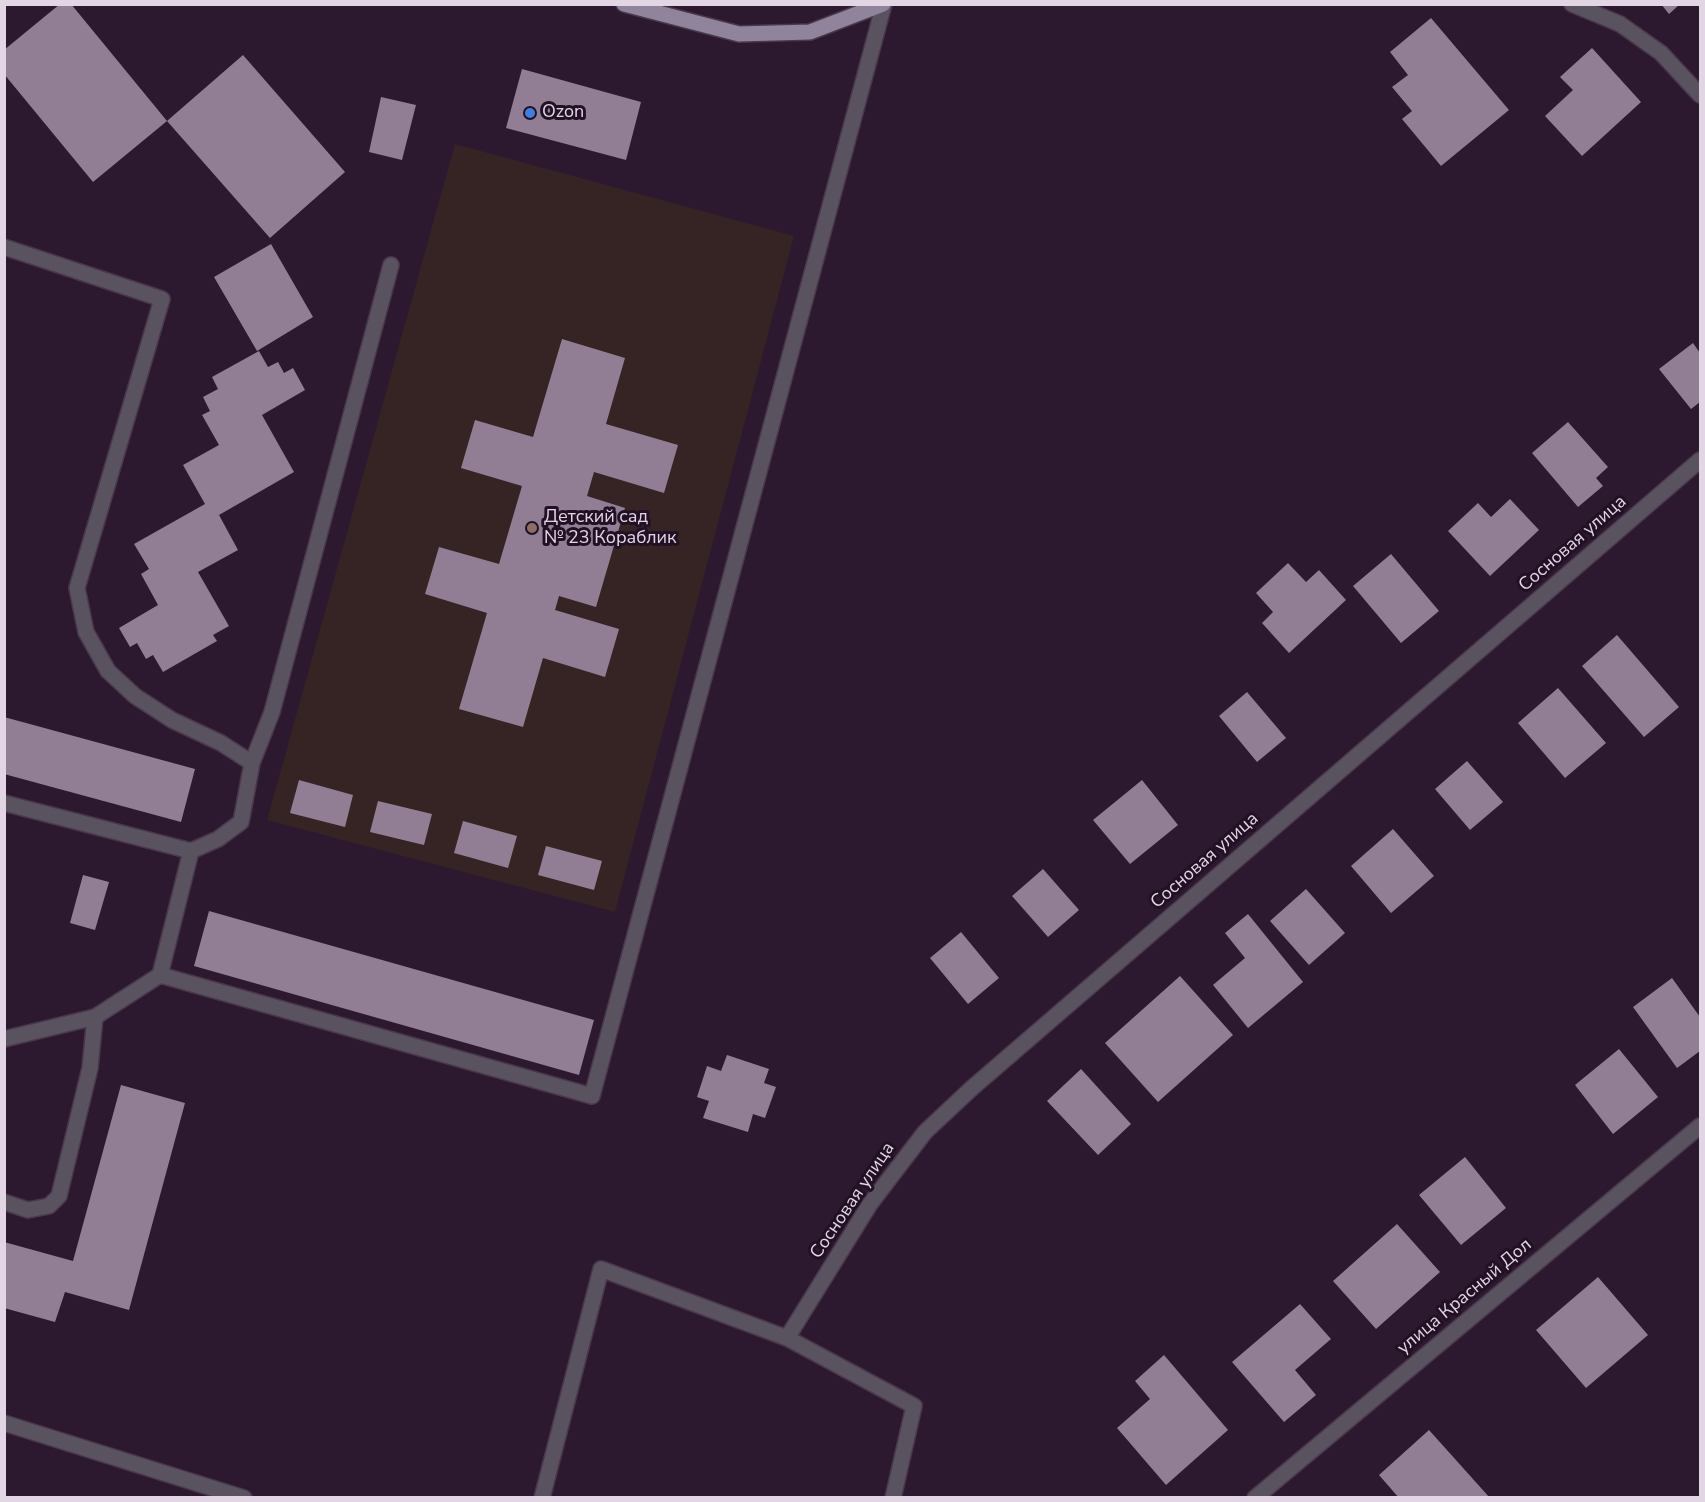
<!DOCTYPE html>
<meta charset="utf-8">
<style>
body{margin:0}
#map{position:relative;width:1705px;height:1502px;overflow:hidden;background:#2c192f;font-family:"Nunito Sans",sans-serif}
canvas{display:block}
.frame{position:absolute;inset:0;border:6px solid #e2d5e4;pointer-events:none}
</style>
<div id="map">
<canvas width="1705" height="1502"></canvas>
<div class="frame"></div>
</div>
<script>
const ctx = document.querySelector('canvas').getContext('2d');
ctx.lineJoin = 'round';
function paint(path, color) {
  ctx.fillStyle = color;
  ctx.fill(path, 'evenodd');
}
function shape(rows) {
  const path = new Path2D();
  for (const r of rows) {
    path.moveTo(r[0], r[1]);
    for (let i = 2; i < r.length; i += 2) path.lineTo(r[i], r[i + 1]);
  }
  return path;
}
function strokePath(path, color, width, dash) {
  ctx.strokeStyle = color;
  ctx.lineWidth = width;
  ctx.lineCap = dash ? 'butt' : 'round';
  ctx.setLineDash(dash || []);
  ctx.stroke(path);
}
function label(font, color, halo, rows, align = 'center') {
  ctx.font = font + ' "Nunito Sans",sans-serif';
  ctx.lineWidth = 6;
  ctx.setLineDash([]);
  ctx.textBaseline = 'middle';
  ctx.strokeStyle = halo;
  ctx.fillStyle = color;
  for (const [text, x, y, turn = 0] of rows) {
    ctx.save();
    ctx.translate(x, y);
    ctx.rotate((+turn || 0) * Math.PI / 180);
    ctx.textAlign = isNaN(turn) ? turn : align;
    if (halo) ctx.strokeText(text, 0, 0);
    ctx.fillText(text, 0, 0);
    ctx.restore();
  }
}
const education = shape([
 [455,144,794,236,615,912,267,820]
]);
const building = shape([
 [60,4,71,4,167,121,93,182,4,74,4,50],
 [1661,4,1680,4,1669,14],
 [1431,18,1509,110,1441,166,1402,119,1412,111,1392,87,1408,75,1390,52],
 [1592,48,1641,102,1582,156,1545,116,1573,90,1560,77],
 [243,55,345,172,270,238,167,121],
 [522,69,641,102,626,160,506,128],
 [381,97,416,105,402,160,369,152],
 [271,244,313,317,257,351,214,277],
 [562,339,625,358,606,424,678,445,664,493,594,472,587,496,625,508,596,607,559,596,555,610,619,629,605,677,543,658,523,727,459,709,487,613,425,594,439,547,499,564,522,486,461,468,475,420,533,437],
 [1693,343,1700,353,1700,402,1691,409,1659,369],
 [259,351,268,367,278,362,284,373,293,368,305,390,262,415,294,472,219,515,238,550,198,572,229,626,213,635,217,641,163,672,153,655,146,659,137,643,130,647,119,628,158,605,141,574,149,569,134,544,205,504,183,465,219,445,202,415,210,411,203,397,218,389,212,377],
 [1568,422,1608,467,1596,478,1603,486,1578,507,1532,453],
 [1510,499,1539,530,1490,576,1448,531,1478,503,1491,517],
 [1391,554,1439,611,1401,643,1353,586],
 [1288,563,1306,582,1319,570,1346,600,1289,653,1262,623,1273,612,1256,593],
 [1617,635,1679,707,1644,737,1582,666],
 [1558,688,1606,743,1565,778,1518,723],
 [1247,692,1286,738,1257,762,1219,716],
 [4,717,195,769,181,822,4,774],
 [1467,761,1503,802,1470,830,1435,789],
 [299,780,353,795,345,827,290,813],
 [1142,780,1178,825,1130,864,1093,820],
 [378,801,432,814,424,845,370,832],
 [463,821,517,836,508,868,454,853],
 [1393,829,1434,876,1391,913,1351,866],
 [546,846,602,861,594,890,538,875],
 [1043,869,1079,910,1048,937,1012,896],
 [83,875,109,882,95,930,70,923],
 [1306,889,1345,933,1309,965,1270,921],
 [209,911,594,1020,579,1075,194,966],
 [1248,914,1303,982,1248,1028,1213,985,1245,958,1225,933],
 [961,932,999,978,968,1004,930,958],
 [1180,976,1233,1035,1158,1102,1105,1043],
 [1672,978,1700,1017,1700,1051,1677,1068,1633,1007],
 [1619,1049,1658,1097,1613,1134,1575,1085],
 [727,1055,769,1069,764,1083,776,1087,765,1118,753,1114,748,1132,703,1118,709,1101,697,1097,707,1066,721,1071],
 [1081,1069,1131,1124,1098,1155,1047,1101],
 [121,1085,185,1103,129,1310,65,1292,55,1322,4,1308,4,1242,73,1261],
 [1465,1157,1506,1208,1461,1245,1419,1195],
 [1397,1224,1440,1272,1376,1329,1333,1281],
 [1598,1277,1648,1335,1586,1388,1536,1330],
 [1300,1304,1331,1339,1295,1370,1316,1395,1284,1422,1232,1362],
 [1164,1355,1228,1430,1166,1485,1117,1428,1150,1399,1135,1381],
 [1429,1430,1490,1498,1399,1498,1379,1475]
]);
const minor = shape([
 [1572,4,1620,24,1661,53,1700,95],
 [4,247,162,299,77,588,86,632,108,671,135,696,172,720,221,743,252,763,241,822,218,839,191,851],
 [252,763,272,712,391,265],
 [4,803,191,851,160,975,592,1096,884,4],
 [4,1039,95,1017,160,975],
 [4,1202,28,1210,49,1206,59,1196,90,1068,95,1017],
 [787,1338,870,1204,925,1132,972,1088,1700,460],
 [4,1423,244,1498],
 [542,1498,601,1269,787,1338,914,1406,893,1498],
 [1255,1498,1700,1126]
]);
const major = shape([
 [624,4,739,34,810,32,883,4]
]);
const markers = [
 [530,113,6,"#3f7fe0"],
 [532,528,6,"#8d6e63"]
];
const poiNames = [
 ["Ozon",542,113],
 ["Детский сад",544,518],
 ["№ 23 Кораблик",544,539]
];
const streetNames = [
 ["Сосновая улица",1573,544,-41],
 ["Сосновая улица",1205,861,-41],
 ["Сосновая улица",853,1201,-56],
 ["улица Красный Дол",1465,1297,-40]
];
paint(education, '#362323');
paint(building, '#917e95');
strokePath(minor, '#49374c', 18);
strokePath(major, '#49374c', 18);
strokePath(minor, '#59535f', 15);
strokePath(major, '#90849d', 15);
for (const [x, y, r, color] of markers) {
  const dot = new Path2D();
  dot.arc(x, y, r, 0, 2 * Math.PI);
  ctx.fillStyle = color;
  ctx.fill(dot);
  strokePath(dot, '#221025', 2);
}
label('18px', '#e2d5e4', '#221025', poiNames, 'left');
label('18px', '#e2d5e4', '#221025', streetNames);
</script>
